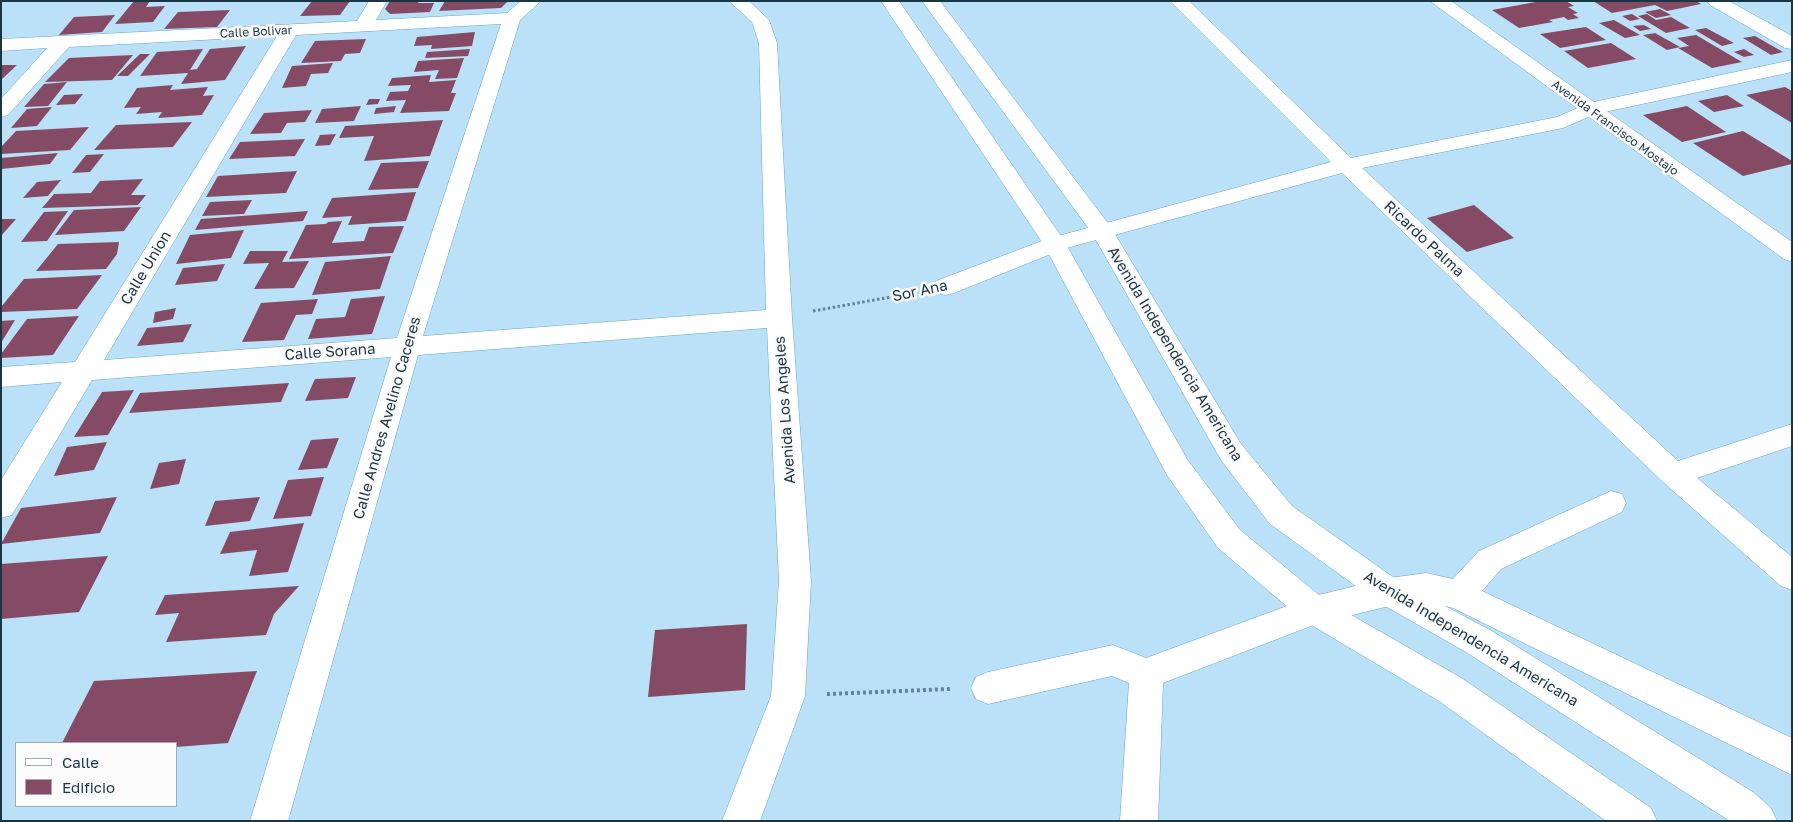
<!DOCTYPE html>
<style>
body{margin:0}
#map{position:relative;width:1793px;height:822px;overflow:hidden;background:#bae1f8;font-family:"Golos Text",sans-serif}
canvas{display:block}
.frame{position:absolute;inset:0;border:2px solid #1a3544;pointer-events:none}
.legend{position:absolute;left:15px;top:742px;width:162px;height:65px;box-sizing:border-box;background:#fbfbfb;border:1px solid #a1acb2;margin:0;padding:6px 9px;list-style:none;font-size:15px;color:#1a3544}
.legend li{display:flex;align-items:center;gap:10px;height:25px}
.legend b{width:25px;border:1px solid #a1acb2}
</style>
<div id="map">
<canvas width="1793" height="822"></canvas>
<div class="frame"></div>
<ul class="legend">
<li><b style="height:6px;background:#fff"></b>Calle</li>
<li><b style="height:14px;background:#864b64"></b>Edificio</li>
</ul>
</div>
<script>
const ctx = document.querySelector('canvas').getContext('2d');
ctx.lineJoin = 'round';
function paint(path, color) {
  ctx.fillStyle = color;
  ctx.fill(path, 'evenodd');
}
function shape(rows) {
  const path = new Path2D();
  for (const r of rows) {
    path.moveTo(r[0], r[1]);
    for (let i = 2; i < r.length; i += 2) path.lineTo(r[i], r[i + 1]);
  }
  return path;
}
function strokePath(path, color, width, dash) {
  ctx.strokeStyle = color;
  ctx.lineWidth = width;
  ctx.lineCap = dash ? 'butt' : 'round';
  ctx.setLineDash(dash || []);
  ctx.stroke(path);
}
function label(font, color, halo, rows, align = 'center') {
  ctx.font = font + ' "Golos Text",sans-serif';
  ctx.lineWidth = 5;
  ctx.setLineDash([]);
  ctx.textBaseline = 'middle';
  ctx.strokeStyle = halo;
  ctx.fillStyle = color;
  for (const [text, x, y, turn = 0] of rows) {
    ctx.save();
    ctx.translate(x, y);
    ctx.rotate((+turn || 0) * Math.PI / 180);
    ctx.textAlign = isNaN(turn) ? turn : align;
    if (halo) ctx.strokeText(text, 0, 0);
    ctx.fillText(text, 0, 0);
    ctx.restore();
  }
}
const building = shape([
 [134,1,150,1,146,7,165,6,153,22,115,24],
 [312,1,350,1,340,15,300,16],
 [390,1,419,1,418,3,434,3,430,12,390,14,385,9],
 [445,1,508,1,501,8,439,11],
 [1541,1,1566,1,1574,6,1568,7,1578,13,1573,14,1579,18,1568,20,1564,17,1549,20,1553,22,1519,28,1492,10],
 [1593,1,1696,1,1701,4,1667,11,1655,5,1612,13],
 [1660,9,1671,15,1656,18,1645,12],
 [230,10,217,27,164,29,178,12],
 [1632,14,1640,19,1630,21,1622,16],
 [1647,14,1656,20,1671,17,1690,28,1666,33,1638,16],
 [115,15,102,32,59,35,74,17],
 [1614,20,1640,35,1625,38,1599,23],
 [1644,25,1651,29,1640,31,1633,26],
 [1586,27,1606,40,1560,48,1540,34],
 [1706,28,1734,43,1722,46,1695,30],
 [475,32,472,46,431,49,432,45,414,46,417,37],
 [1655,33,1680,47,1667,50,1643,35],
 [1696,35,1742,62,1712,68,1678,48,1689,46,1677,38],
 [1755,36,1783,52,1771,55,1743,38],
 [366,39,360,53,345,54,341,61,301,63,315,41],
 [1611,43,1636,59,1588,68,1564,51],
 [246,46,225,80,181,84,188,73,140,76,157,52,203,49,190,70,197,69,210,49],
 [470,49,468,56,425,58,427,52],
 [1744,49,1754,55,1744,57,1734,52],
 [140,54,150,54,128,76,117,76],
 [133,55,112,80,45,82,69,58],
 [464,58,457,78,435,79,439,70,414,72,418,61],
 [333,63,328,73,311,74,306,86,282,88,292,66],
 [1,65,17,65,1,80],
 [431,75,429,82,456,80,451,93,456,93,449,111,400,113,406,100,386,101,390,92,408,91,411,85,388,86,392,78],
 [67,82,48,106,24,107,44,84],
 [173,85,170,90,208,87,203,96,214,95,202,115,158,118,162,112,136,114,141,107,124,108,137,88],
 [1785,87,1792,91,1792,123,1746,95],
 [83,94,75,104,56,105,64,95],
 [1727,95,1744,106,1714,112,1698,101],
 [369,99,380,99,378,104,366,105],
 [361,106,354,121,315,123,322,109],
 [396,106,394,112,374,114,376,108],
 [1687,106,1726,132,1682,142,1643,115],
 [52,107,37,126,11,128,27,109],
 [312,110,305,122,287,123,281,133,250,134,264,113],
 [443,120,430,156,364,161,374,136,339,138,345,126],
 [192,122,173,147,94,150,116,125],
 [89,127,70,150,1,154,1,147,16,131],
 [1743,131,1792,161,1792,164,1743,176,1693,143],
 [336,134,330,145,315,146,320,135],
 [305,139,295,156,229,159,240,142],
 [58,153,50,164,1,169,1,158],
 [104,154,90,172,72,173,86,155],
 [429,161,418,188,368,190,381,163],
 [297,171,286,193,206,197,218,176],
 [143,179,131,195,146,195,138,205,42,208,54,194,91,193,100,181],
 [61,180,48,196,23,198,37,182],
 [416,192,406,221,348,225,352,216,322,218,332,198],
 [252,200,244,214,202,216,210,202],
 [1474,205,1514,238,1467,252,1427,218],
 [141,207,124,231,55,235,74,210],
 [68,211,47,241,21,242,44,212],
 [308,211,303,221,195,230,201,219],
 [1,219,16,219,1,236],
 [342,221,332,243,364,241,369,227,404,226,393,253,289,259,306,225,326,224,328,222],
 [244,230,231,258,176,264,190,235],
 [119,242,117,254,106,269,36,271,58,244],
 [250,251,288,251,282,262,309,261,294,288,254,289,269,263,243,264],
 [391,256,380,289,312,295,325,262],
 [225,264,217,281,175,285,183,268],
 [102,275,77,309,1,312,1,307,24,279],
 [385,296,372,334,308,339,316,319,345,317,351,299],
 [318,299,312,314,296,315,284,340,242,342,261,303],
 [176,308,173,319,153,323,155,312],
 [79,316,53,355,1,358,1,354,27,319],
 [15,320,1,343,1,321],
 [192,324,183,342,137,346,147,328],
 [356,377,348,398,305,401,315,379],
 [289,383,281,402,129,413,140,393],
 [134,390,108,435,74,437,102,392],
 [339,438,327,468,298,470,311,440],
 [107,442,94,470,54,476,67,447],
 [186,459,179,484,150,489,159,463],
 [324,477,311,516,273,519,288,480],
 [117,497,100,533,1,544,21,508],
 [260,497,250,521,205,526,215,501],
 [304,523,288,572,249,576,257,550,220,554,230,532],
 [108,556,79,612,1,619,1,564],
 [299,586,274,614,266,635,166,642,179,613,155,615,165,595],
 [747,624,745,690,648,697,655,630],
 [257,671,228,743,176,747,176,743,62,743,94,681]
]);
const pathFar1 = shape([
 [813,311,913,293]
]);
const path = shape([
 [827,694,950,689]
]);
const minor = shape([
 [369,1,387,1,376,20,507,13,521,1,541,1,520,20,423,336,766,310,759,43,752,22,729,1,749,1,769,20,777,43,792,318,811,581,805,696,760,821,722,821,771,696,779,581,767,328,418,355,288,821,250,821,391,357,92,380,12,515,1,518,1,480,62,382,1,387,1,367,75,362,277,36,69,47,8,115,1,117,1,99,47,48,1,51,1,39,357,21,369,1],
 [501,24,397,338,104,360,296,35,501,24],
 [1170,1,1189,1,1351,158,1557,117,1589,103,1792,60,1792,72,1595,114,1563,128,1362,168,1678,461,1792,424,1792,446,1697,478,1792,557,1792,590,1781,586,1663,482,1342,173,1063,249,954,293,945,295,936,293,933,287,936,281,1047,239,1331,162,1170,1],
 [1707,1,1729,1,1792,36,1792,49,1785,48,1710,5,1707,1],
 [1611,491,1622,494,1626,503,1622,512,1501,569,1482,591,1792,738,1792,775,1453,608,1426,601,1389,606,1316,624,1163,683,1158,821,1120,821,1129,683,1112,676,988,704,976,699,971,688,976,677,988,672,1113,645,1146,658,1314,596,1389,578,1426,573,1453,579,1479,551,1611,491]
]);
const tertiary = shape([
 [881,1,899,1,1063,239,1187,459,1240,530,1325,600,1463,679,1651,808,1657,821,1606,821,1439,701,1303,620,1218,548,1167,475,1044,245,881,1],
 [922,1,940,1,1110,226,1241,444,1292,506,1400,582,1490,630,1753,792,1771,808,1777,821,1730,821,1466,652,1378,602,1270,524,1221,460,1092,233,922,1],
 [1430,1,1451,1,1792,242,1792,262,1784,259,1430,1]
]);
const farStreetnames = [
 ["Calle Bolivar",256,32,-3],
 ["Avenida Francisco Mostajo",1615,128,36]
];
const streetNames = [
 ["Ricardo Palma",1424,239,43],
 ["Calle Union",146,268,-59],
 ["Sor Ana",920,291,-12],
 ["Calle Sorana",330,352,-4],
 ["Avenida Independencia Americana",1175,354,59],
 ["Avenida Los Angeles",785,410,-94],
 ["Calle Andres Avelino Caceres",387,418,-74],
 ["Avenida Independencia Americana",1471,639,31]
];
paint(building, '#864b64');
strokePath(minor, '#64a5ca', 1);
strokePath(tertiary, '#64a5ca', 1);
strokePath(pathFar1, '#638396', 3, [2.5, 2.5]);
strokePath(path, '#638396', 4, [3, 3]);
paint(minor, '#fff');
paint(tertiary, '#fff');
label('12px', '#1a3544', '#fbfbfb', farStreetnames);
label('15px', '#1a3544', '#fbfbfb', streetNames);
</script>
